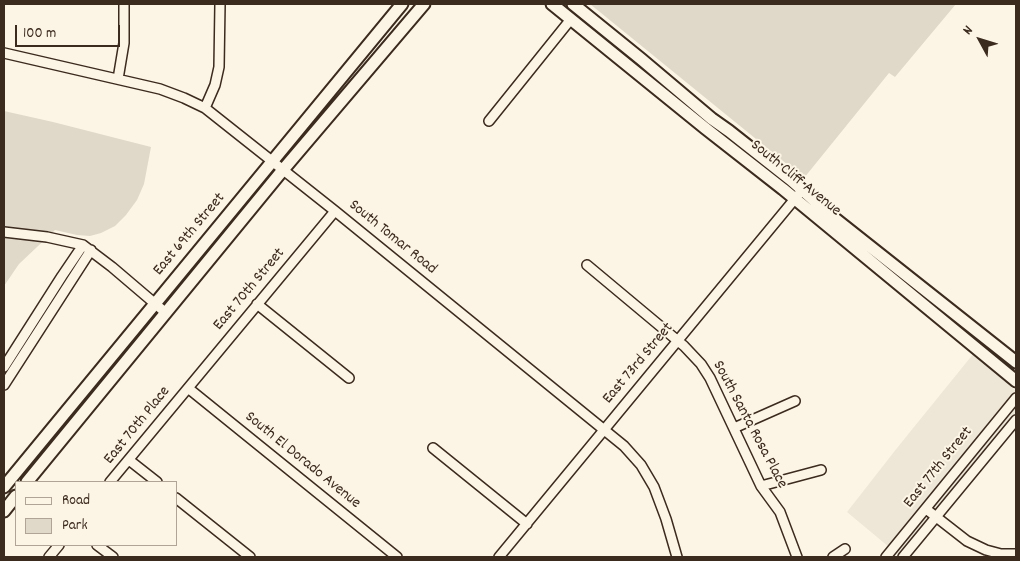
<!DOCTYPE html>
<style>
body{margin:0}
#map{position:relative;width:1020px;height:561px;overflow:hidden;background:#fcf5e5;font-family:Dekko,sans-serif}
canvas{display:block}
.frame{position:absolute;inset:0;border:5px solid #3b2a1e;pointer-events:none}
.legend{position:absolute;left:15px;top:481px;width:162px;height:65px;box-sizing:border-box;background:#fcf5e5;border:1px solid #afa495;margin:0;padding:6px 9px;list-style:none;font-size:15px;color:#3b2a1e}
.legend li{display:flex;align-items:center;gap:10px;height:25px}
.legend b{width:25px;border:1px solid #afa495}
.north{position:absolute;left:955px;top:15px;width:50px;height:50px;-webkit-text-stroke:4px #fcf5e5;paint-order:stroke;rotate:309deg;font-size:14px;font-weight:700;line-height:20px;text-align:center;color:#3b2a1e}
.north::after{content:'';display:block;margin:auto;width:18px;height:22px;background:#3b2a1e;clip-path:polygon(50% 0,100% 100%,50% 72%,0 100%)}
.scale{position:absolute;left:15px;top:25px;width:105px;height:22px;box-sizing:border-box;border:2px solid #3b2a1e;border-top:0;padding-left:6px;font-size:15px;line-height:18px;white-space:nowrap;color:#3b2a1e;-webkit-text-stroke:4px #fcf5e5;paint-order:stroke}
</style>
<div id="map">
<canvas width="1020" height="561"></canvas>
<div class="frame"></div>
<ul class="legend">
<li><b style="height:6px;background:#fcf5e5"></b>Road</li>
<li><b style="height:14px;background:#e0d8c8"></b>Park</li>
</ul>
<div class="north">N</div>
<div class="scale">100 m</div>
</div>
<script>
const ctx = document.querySelector('canvas').getContext('2d');
ctx.lineJoin = 'round';
function paint(path, color) {
  ctx.fillStyle = color;
  ctx.fill(path, 'evenodd');
}
function shape(rows) {
  const path = new Path2D();
  for (const r of rows) {
    path.moveTo(r[0], r[1]);
    for (let i = 2; i < r.length; i += 2) path.lineTo(r[i], r[i + 1]);
  }
  return path;
}
function strokePath(path, color, width, dash) {
  ctx.strokeStyle = color;
  ctx.lineWidth = width;
  ctx.lineCap = dash ? 'butt' : 'round';
  ctx.setLineDash(dash || []);
  ctx.stroke(path);
}
function label(font, color, halo, rows, align = 'center') {
  ctx.font = font + ' Dekko,sans-serif';
  ctx.lineWidth = 4;
  ctx.setLineDash([]);
  ctx.textBaseline = 'middle';
  ctx.strokeStyle = halo;
  ctx.fillStyle = color;
  for (const [text, x, y, turn = 0] of rows) {
    ctx.save();
    ctx.translate(x, y);
    ctx.rotate((+turn || 0) * Math.PI / 180);
    ctx.textAlign = isNaN(turn) ? turn : align;
    if (halo) ctx.strokeText(text, 0, 0);
    ctx.fillText(text, 0, 0);
    ctx.restore();
  }
}
const built = shape([
 [974,353,1016,391,1016,417,901,557,847,512,897,448]
]);
const green = shape([
 [590,4,956,4,895,77,889,73,804,178],
 [4,111,53,122,151,147,144,184,137,200,126,215,115,226,101,233,90,236,77,235,55,230,19,264,4,286]
]);
const minor = shape([
 [4,53,160,89,184,98,205,108,335,211,624,446,641,465,654,487,666,519,677,557],
 [118,79,124,43,124,4],
 [205,108,215,85,219,67,220,4],
 [489,121,571,19],
 [4,232,47,237,83,245,112,267,166,313],
 [587,265,684,346,701,364,710,378,761,486,780,512,797,557],
 [257,304,349,378],
 [4,367,62,276,83,245],
 [4,385,91,250],
 [188,388,397,557],
 [734,428,795,401],
 [433,448,527,524],
 [129,460,157,482],
 [110,482,335,211],
 [761,486,821,470],
 [176,498,250,557],
 [926,509,967,541,986,550,1001,554,1016,554],
 [97,545,113,557],
 [49,557,59,545],
 [499,557,798,195],
 [833,557,845,549],
 [886,557,1016,398],
 [903,557,1016,420]
]);
const major = shape([
 [552,4,705,128,783,189,1016,381],
 [573,4,641,59,712,119,729,131,791,180,834,218,1016,362],
 [27,482,282,171,424,4],
 [4,487,402,4],
 [4,511,16,496]
]);
const streetNames = [
 ["South Cliff Avenue",795,179,39],
 ["East 69th Street",190,235,-50],
 ["South Tomar Road",392,238,39],
 ["East 70th Street",250,290,-50],
 ["East 73rd Street",639,364,-50],
 ["South Santa Rosa Place",749,425,62],
 ["East 70th Place",138,426,-51],
 ["South El Dorado Avenue",302,461,39],
 ["East 77th Street",939,468,-51]
];
paint(built, '#eee6d6');
paint(green, '#e0d8c8');
strokePath(minor, '#3b2a1e', 12);
strokePath(major, '#3b2a1e', 15);
strokePath(minor, '#fcf5e5', 9);
strokePath(major, '#fcf5e5', 11);
label('16px', '#3b2a1e', '#fcf5e5', streetNames);
</script>
